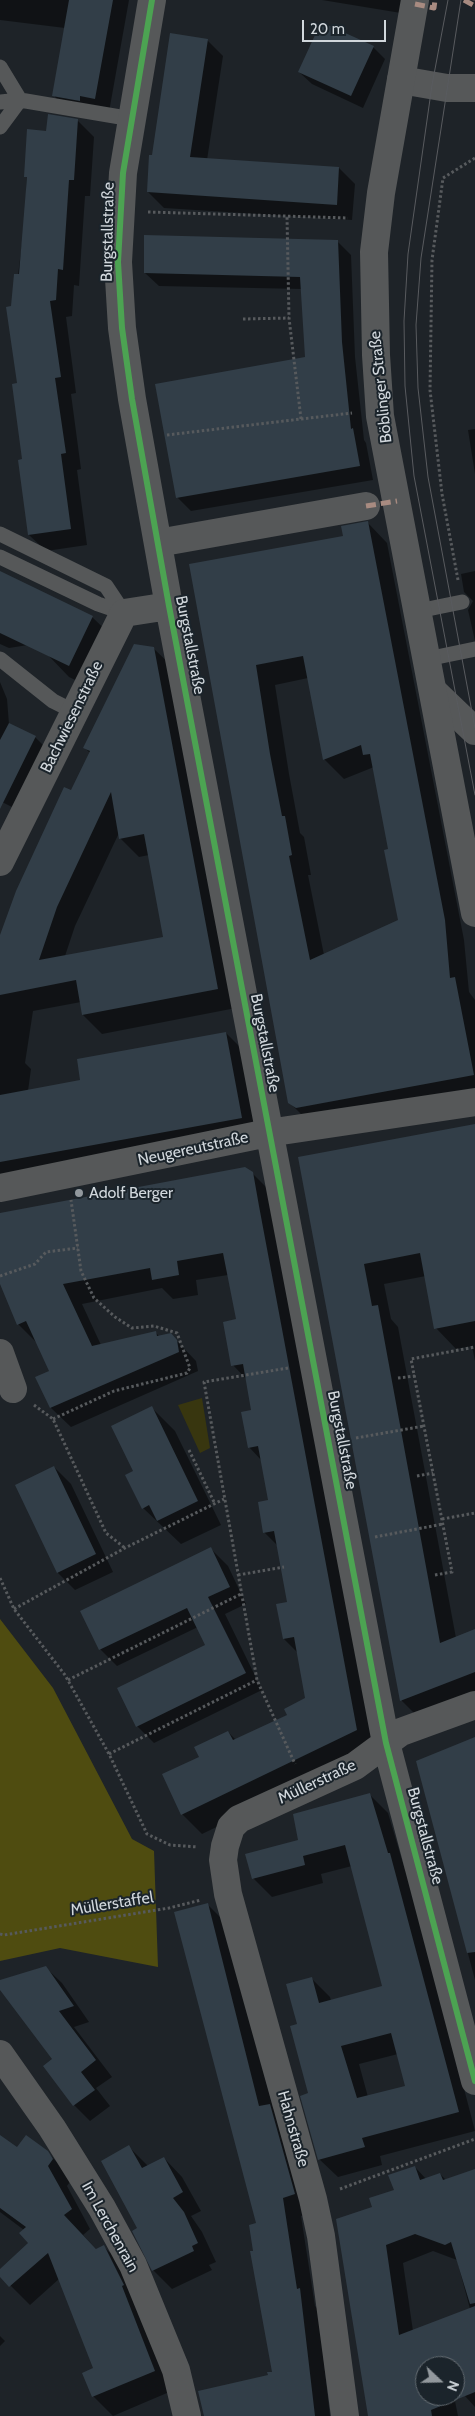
<!DOCTYPE html>
<meta charset="utf-8">
<style>
body{margin:0}
#map{position:relative;width:475px;height:2416px;overflow:hidden;background:#1e2328;font-family:Cabin,sans-serif}
canvas{display:block}
.north{position:absolute;left:415px;top:2356px;width:50px;height:50px;box-sizing:border-box;background:#1b242b;border:1px solid #646c72;border-radius:50%;rotate:111deg;font-size:14px;font-weight:700;line-height:20px;text-align:center;color:#d1d7dc}
.north::after{content:'';display:block;margin:auto;width:18px;height:22px;background:#92989d;clip-path:polygon(50% 0,100% 100%,50% 72%,0 100%)}
.scale{position:absolute;left:302px;top:20px;width:84px;height:22px;box-sizing:border-box;border:2px solid #d1d7dc;border-top:0;padding-left:6px;font-size:15px;line-height:18px;white-space:nowrap;color:#d1d7dc;-webkit-text-stroke:4px #1b242b;paint-order:stroke}
</style>
<div id="map">
<canvas width="475" height="2416"></canvas>
<div class="north">N</div>
<div class="scale">20 m</div>
</div>
<script>
const ctx = document.querySelector('canvas').getContext('2d');
ctx.lineJoin = 'round';
function paint(path, color) {
  ctx.fillStyle = color;
  ctx.fill(path, 'evenodd');
}
function shape(rows) {
  const path = new Path2D();
  for (const r of rows) {
    path.moveTo(r[0], r[1]);
    for (let i = 2; i < r.length; i += 2) path.lineTo(r[i], r[i + 1]);
  }
  return path;
}
function strokePath(path, color, width, dash) {
  ctx.strokeStyle = color;
  ctx.lineWidth = width;
  ctx.lineCap = dash ? 'butt' : 'round';
  ctx.setLineDash(dash || []);
  ctx.stroke(path);
}
function label(font, color, halo, rows, align = 'center') {
  ctx.font = font + ' Cabin,sans-serif';
  ctx.lineWidth = 4;
  ctx.setLineDash([]);
  ctx.textBaseline = 'middle';
  ctx.strokeStyle = halo;
  ctx.fillStyle = color;
  for (const [text, x, y, turn = 0] of rows) {
    ctx.save();
    ctx.translate(x, y);
    ctx.rotate((+turn || 0) * Math.PI / 180);
    ctx.textAlign = isNaN(turn) ? turn : align;
    if (halo) ctx.strokeText(text, 0, 0);
    ctx.fillText(text, 0, 0);
    ctx.restore();
  }
}
const green = shape([
 [202,1398,210,1448,200,1453,178,1405]
]);
const forest = shape([
 [0,1619,53,1688,132,1839,154,1851,158,1967,60,1948,0,1961]
]);
const shadow = shape([
 [0,0,129,0,109,112,68,110,55,97,65,28,0,20],
 [322,0,415,0,413,15],
 [207,40,223,56,207,160,339,168,355,184,352,220,164,208,148,192,153,156],
 [373,47,385,59,363,108,312,84,299,72],
 [78,121,94,137,90,196,85,196,79,286,74,285,72,316,66,317,76,393,71,394,81,469,77,470,87,545,46,551,29,535,19,461,24,461,18,384,11,332,25,219,29,131,47,132],
 [337,241,351,255,355,357,364,440,366,443,373,480,191,511,177,497,306,358,302,289,159,286,145,273],
 [475,429,475,474,468,430],
 [368,523,387,543,464,940,469,992,475,1000,475,1098,310,1123,290,1103,190,565,344,537],
 [308,678,324,759,344,779,374,767,390,850,399,921,324,955,308,875,311,875,304,837,300,833,289,774,275,685],
 [475,571,475,641,468,610,473,601,464,592,461,574],
 [0,576,28,645,9,648,0,644],
 [92,617,116,640,92,688,69,677,46,653],
 [153,648,173,667,236,1008,102,1034,83,1015,81,1002,33,1011,25,1063,31,1069,28,1091,82,1081,226,1033,245,1052,260,1137,0,1178,0,939,90,753,85,748],
 [119,833,120,838,139,857,149,855,164,938,65,956,75,926],
 [0,682,7,699,9,724,35,737,49,751,20,811,0,801],
 [475,1125,475,1361,472,1346,456,1349,436,1328,426,1276,384,1284,391,1319,398,1327,456,1638,475,1631,475,1700,422,1721,402,1701,300,1158],
 [252,1173,272,1193,376,1750,202,1834,182,1814,200,1758,228,1732,236,1740,288,1715,307,1699,298,1653,284,1639,288,1603,278,1546,264,1532,270,1501,262,1461,249,1447,253,1411,247,1380,233,1365,237,1320,228,1275,196,1280,198,1295,173,1299,162,1288,82,1304,101,1345,155,1332,160,1337,170,1334,196,1361,198,1371,71,1427,51,1408,37,1378,50,1371,38,1344,18,1324,0,1281,0,1214],
 [152,1408,175,1431,221,1525,181,1544,143,1508,135,1472],
 [54,1467,71,1484,113,1572,75,1590,58,1573,17,1485],
 [211,1549,228,1566,246,1604,225,1614,262,1690,154,1743,137,1726,207,1646,198,1627,117,1666,100,1649],
 [475,1738,475,1980,417,1762],
 [370,1795,388,1813,405,1870,408,1873,475,2131,380,2156,382,2165,338,2177,319,2159,298,2025,311,1978,330,1997,331,2001,384,1987,352,1866,321,1874,323,1883,272,1897,253,1878,299,1841],
 [398,2054,407,2087,368,2097,359,2064],
 [207,1904,226,1923,273,2108,289,2124,314,2213,301,2216,315,2306,318,2309,330,2416,205,2416,273,2373,254,2252,258,2224],
 [45,1967,62,1983,89,2022,74,2027,112,2077,96,2088,110,2106,90,2121,74,2105,54,2059,0,1987,0,1981],
 [0,2136,17,2148,47,2152,67,2172,72,2179,67,2186,90,2229,83,2235,97,2250,104,2247,124,2266,174,2390,113,2416,93,2396,95,2369,59,2279,30,2305,0,2275,0,2271,29,2243,24,2230,0,2212],
 [129,2147,148,2166,164,2158,182,2177,201,2211,191,2216,202,2232,216,2262,209,2265,212,2270,172,2289,153,2270,139,2229],
 [415,2167,426,2179,440,2174,446,2180,475,2172,475,2407,465,2396,458,2376,455,2376,455,2366,425,2366,425,2396,454,2396,458,2416,370,2416,374,2207,395,2191],
 [433,2251,457,2260,470,2309,413,2331,403,2263],
 [0,2336,5,2341,0,2346]
]);
const building = shape([
 [69,0,113,0,95,99,80,96,80,101,52,96],
 [321,22,374,46,351,96,298,72],
 [170,33,208,39,190,157,339,167,337,205,147,192,149,155,152,155],
 [48,114,78,119,74,180,69,180,63,270,58,269,56,300,50,301,61,377,55,378,66,453,61,454,71,529,28,535,18,460,22,459,12,384,17,383,6,307,11,306,14,274,19,274,27,177,24,177,27,129,46,131],
 [144,235,338,240,342,342,351,429,353,428,360,466,176,498,155,384,305,357,300,277,144,273],
 [368,521,445,920,450,978,455,977,474,1075,296,1108,288,1103,189,564,343,536,341,526],
 [303,656,323,760,361,745,363,755,370,754,388,849,384,850,398,920,310,960,289,856,292,855,285,816,282,816,270,754,256,665],
 [0,571,93,616,69,666,0,633],
 [134,644,154,647,218,989,82,1015,76,980,0,995,0,935,16,891,64,787,71,790,90,751,83,748],
 [111,792,119,839,144,834,163,937,39,960,57,907],
 [9,723,36,736,0,809,0,740],
 [226,1032,242,1118,0,1162,0,1095,80,1080,77,1059],
 [475,1124,475,1321,434,1329,420,1253,364,1264,372,1306,378,1305,440,1643,475,1629,475,1672,400,1701,298,1157],
 [245,1167,253,1172,259,1206,357,1730,181,1815,162,1774,199,1757,194,1747,228,1731,233,1740,287,1715,284,1709,305,1698,294,1637,283,1639,276,1604,287,1602,274,1531,263,1533,258,1502,268,1500,258,1446,248,1448,241,1412,251,1410,243,1364,231,1366,223,1322,236,1319,223,1253,177,1261,179,1275,152,1280,150,1268,63,1284,92,1346,156,1331,157,1336,171,1333,177,1340,179,1352,50,1408,35,1377,49,1371,26,1321,17,1325,0,1284,0,1213],
 [152,1406,198,1501,157,1521,149,1505,142,1509,125,1475,133,1471,111,1426],
 [54,1466,96,1554,57,1573,15,1485],
 [211,1547,230,1587,208,1597,246,1673,136,1727,117,1688,205,1645,187,1608,99,1650,80,1611],
 [475,1737,475,1952,467,1953,416,1761],
 [370,1793,388,1853,390,1853,459,2112,362,2138,365,2147,318,2160,300,2096,308,2093,290,2026,297,2024,286,1984,312,1977,319,2003,382,1986,345,1845,303,1856,305,1865,252,1879,245,1854,298,1840,293,1814],
 [391,2033,405,2086,357,2098,341,2046],
 [208,1903,259,2106,270,2104,295,2194,283,2198,297,2289,300,2288,315,2416,204,2416,198,2391,268,2375,267,2372,272,2372,250,2251,253,2251,249,2225,256,2223,174,1912],
 [46,1966,74,2006,59,2011,96,2060,81,2072,95,2090,73,2106,43,2066,52,2059,0,1990,0,1980],
 [0,2135,17,2147,26,2135,48,2151,53,2159,48,2166,72,2209,64,2215,96,2249,104,2245,124,2285,122,2286,155,2371,92,2397,82,2373,93,2368,48,2253,9,2287,0,2277,0,2269,28,2243,19,2233,26,2227,0,2208],
 [129,2145,142,2168,164,2157,183,2192,173,2198,184,2212,198,2243,192,2246,194,2251,152,2271,132,2231,137,2228,101,2161],
 [415,2166,420,2180,440,2173,443,2180,475,2169,475,2303,470,2304,451,2242,445,2245,415,2234,386,2245,399,2335,475,2306,475,2392,431,2410,432,2416,368,2416,336,2219,372,2207,369,2198,394,2190,388,2175],
 [425,2366,455,2366,455,2396,425,2396]
]);
const path = shape([
 [148,212,348,218],
 [243,319,289,318],
 [301,419,352,413],
 [167,435,301,419,289,318,287,216],
 [458,580,442,494,430,390,432,260,443,178,475,158],
 [0,1276,35,1264,46,1252,78,1248],
 [288,1368,204,1382,257,1680,295,1764],
 [398,1378,415,1376],
 [34,1405,53,1419,106,1533,125,1548],
 [53,1419,114,1391,187,1373,190,1368,177,1333,154,1326,132,1328,115,1317,94,1298,81,1271,71,1200],
 [356,1438,424,1426],
 [189,1450,215,1504],
 [417,1476,433,1473],
 [442,1519,475,1513],
 [375,1537,443,1524],
 [238,1575,284,1567],
 [435,1575,452,1572,411,1359,475,1347],
 [0,1578,14,1609,65,1675,109,1754,147,1834,170,1845,198,1847],
 [14,1609,125,1548,224,1499],
 [68,1680,241,1594],
 [109,1754,257,1680],
 [0,1934,4,1935,169,1908,201,1900],
 [340,2189,475,2139]
]);
const service = shape([
 [0,67,20,100],
 [0,102,20,100,132,119],
 [0,127,20,100],
 [0,534,106,586,124,613],
 [0,557,98,604,124,613],
 [418,611,462,602],
 [0,659,53,701,75,712],
 [427,659,475,649]
]);
const minor = shape([
 [152,0,123,173,118,262,122,328,132,399,169,606,386,1743,475,2081],
 [401,80,447,88,475,88],
 [158,543,366,506],
 [434,692,475,731],
 [0,862,124,613,169,606],
 [0,1188,268,1133,475,1102],
 [0,1353,13,1389],
 [0,2054,52,2128,102,2208,133,2265,176,2370,187,2416],
 [345,2416,321,2236,313,2199,228,1894,223,1860,225,1846,231,1827,239,1819,355,1766,401,1732,475,1705]
]);
const tertiary = shape([
 [415,0,381,193,374,252,376,355,380,416,475,913]
]);
const tram = shape([
 [448,0,432,85,408,254,404,321,405,386,414,476,475,795],
 [461,0,421,258,416,325,418,388,428,477,475,728]
]);
const quiet = shape([
 [464,0,473,5,474,0],
 [415,4,434,8,435,0],
 [366,506,397,501]
]);
const cycleway = shape([
 [152,0,123,173,118,262,122,328,132,399,169,606,386,1743,475,2081]
]);
const markers = [
 [79,1193,5,"#92989d"]
];
const streetNames = [
 ["Burgstallstraße",108,232,-89],
 ["Böblinger Straße",381,387,-96],
 ["Burgstallstraße",190,645,79],
 ["Bachwiesenstraße",72,717,-64],
 ["Burgstallstraße",265,1043,79],
 ["Neugereutstraße",193,1149,-12],
 ["Burgstallstraße",342,1440,79],
 ["Müllerstraße",317,1782,-25],
 ["Burgstallstraße",425,1836,75],
 ["Müllerstaffel",112,1904,-9],
 ["Hahnstraße",293,2129,74],
 ["Im Lerchenrain",110,2227,61]
];
const poiNames = [
 ["Adolf Berger",89,1193]
];
paint(green, '#38360f');
paint(forest, '#4f4c10');
paint(shadow, '#0007');
paint(building, '#323e48');
strokePath(path, '#575a5d', 3, [2.5, 2.5]);
strokePath(service, '#565859', 15);
strokePath(minor, '#565859', 28);
strokePath(tertiary, '#565859', 28);
strokePath(tram, '#595b5f', 1);
strokePath(quiet, '#a88b81', 5, [10, 5]);
strokePath(cycleway, '#4ca352', 6);
for (const [x, y, r, color] of markers) {
  const dot = new Path2D();
  dot.arc(x, y, r, 0, 2 * Math.PI);
  ctx.fillStyle = color;
  ctx.fill(dot);
  strokePath(dot, '#1b242b', 2);
}
label('16px', '#d1d7dc', '#1b242b', streetNames);
label('16px', '#d1d7dc', '#1b242b', poiNames, 'left');
</script>
